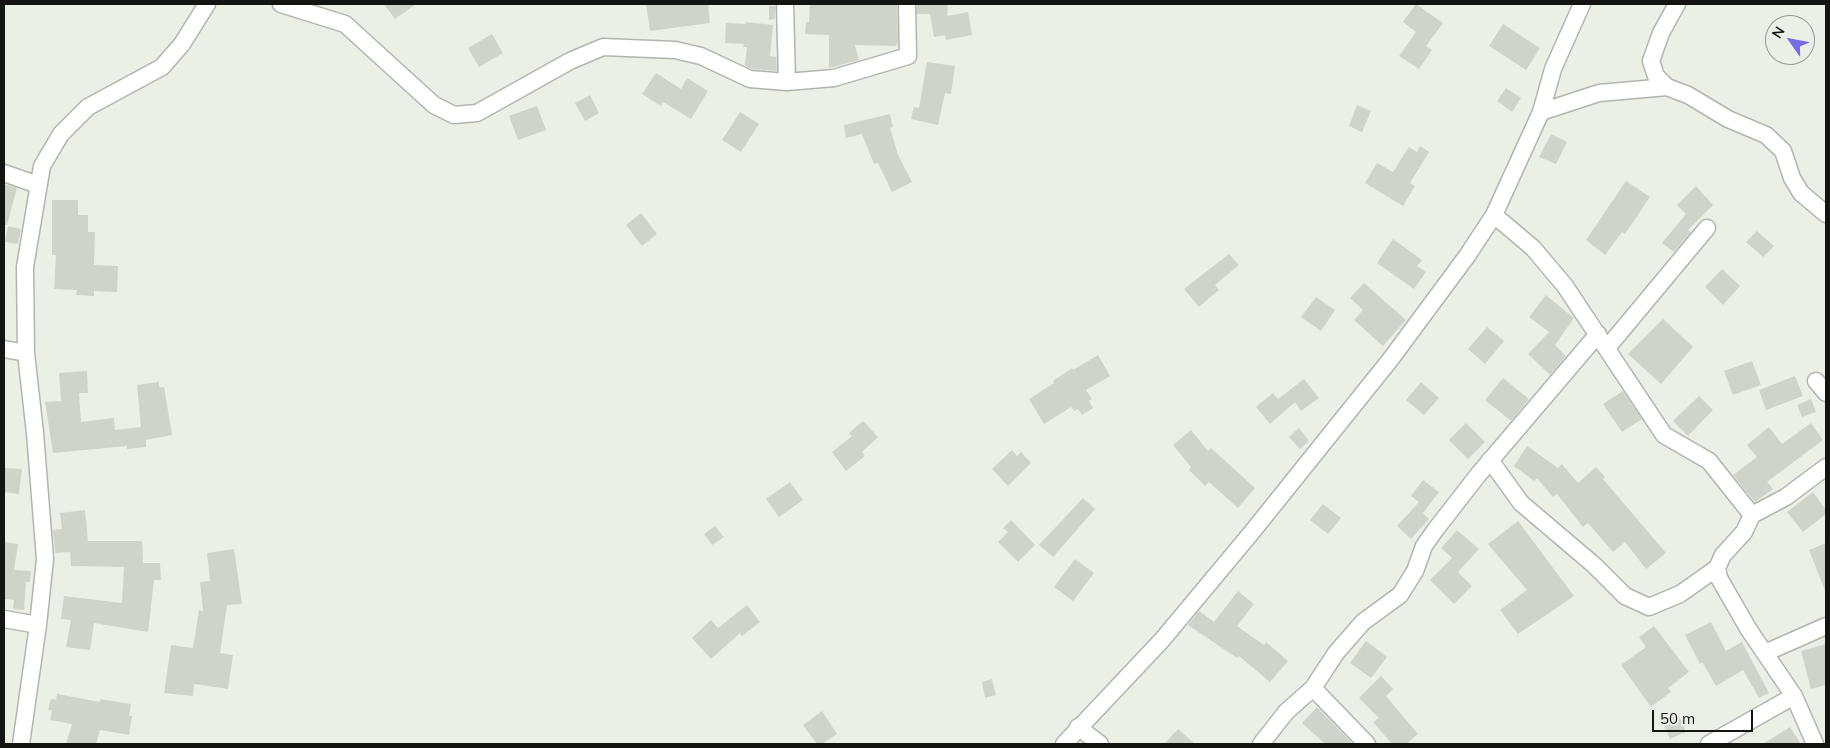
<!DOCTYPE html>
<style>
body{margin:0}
#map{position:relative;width:1830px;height:748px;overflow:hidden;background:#ebf0e6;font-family:Mulish,sans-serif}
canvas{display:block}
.frame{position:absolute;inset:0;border:5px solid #141512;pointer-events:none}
.north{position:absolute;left:1765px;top:15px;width:50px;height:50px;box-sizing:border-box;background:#ebf0e6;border:1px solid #959891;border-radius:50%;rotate:303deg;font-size:14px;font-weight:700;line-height:20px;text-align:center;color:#141512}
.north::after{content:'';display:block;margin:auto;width:18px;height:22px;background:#766ae5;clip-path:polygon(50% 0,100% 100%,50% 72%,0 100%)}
.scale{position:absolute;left:1652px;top:710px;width:101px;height:22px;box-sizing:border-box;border:2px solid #141512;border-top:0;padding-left:6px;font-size:15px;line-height:18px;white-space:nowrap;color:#141512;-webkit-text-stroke:4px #ebf0e6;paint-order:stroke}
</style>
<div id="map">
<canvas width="1830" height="748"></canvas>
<div class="frame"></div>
<div class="north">N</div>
<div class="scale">50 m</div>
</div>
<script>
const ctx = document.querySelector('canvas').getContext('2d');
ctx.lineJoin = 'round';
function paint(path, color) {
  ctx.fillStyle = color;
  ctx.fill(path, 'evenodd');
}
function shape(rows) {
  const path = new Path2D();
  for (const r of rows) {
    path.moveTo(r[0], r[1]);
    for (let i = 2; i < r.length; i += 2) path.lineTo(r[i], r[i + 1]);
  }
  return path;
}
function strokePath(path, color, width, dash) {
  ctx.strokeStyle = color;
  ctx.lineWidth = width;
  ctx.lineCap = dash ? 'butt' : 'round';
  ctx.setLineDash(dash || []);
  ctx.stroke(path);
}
const building = shape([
 [384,4,416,4,395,19],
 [646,4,708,4,710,23,650,31],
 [810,4,897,4,898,42,896,46,855,45,859,60,829,68,829,35,805,34,806,22,809,22],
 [917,4,948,4,947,16,968,12,972,35,946,40,945,35,934,37,930,14,917,14],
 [1416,4,1443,23,1426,46,1432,50,1419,69,1399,56,1416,32,1403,22],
 [769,6,775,6,775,19,769,20],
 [746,22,773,25,770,56,776,57,777,71,753,69,745,66,747,47,743,47,744,44,725,43,726,23,746,24],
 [1503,24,1540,48,1526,70,1489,46],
 [492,34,503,53,479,67,468,48],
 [927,62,955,66,951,94,945,93,938,125,911,119,914,107,919,108],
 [656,73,681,89,687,78,708,91,691,119,663,102,661,106,642,94],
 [1506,88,1521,98,1512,112,1497,101],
 [590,95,599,113,585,121,575,103],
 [1357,105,1371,111,1362,132,1349,126],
 [537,106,546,130,518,140,509,116],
 [740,112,759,124,741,152,722,140],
 [890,114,893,127,890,128,898,155,912,182,892,192,878,163,874,164,862,134,846,138,844,125],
 [1551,134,1567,142,1556,164,1539,157],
 [1420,146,1429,152,1410,183,1415,186,1403,206,1365,183,1377,163,1393,172,1409,147,1417,152],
 [1626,181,1650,197,1625,234,1622,232,1605,255,1586,240],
 [4,184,17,188,7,225,4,225],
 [1696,186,1713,205,1688,230,1691,232,1674,252,1662,243,1686,214,1677,205],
 [52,200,78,200,78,215,88,215,88,232,95,232,94,265,118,266,117,292,94,291,94,296,76,295,77,290,54,289,56,255,52,255],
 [641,213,657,234,642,246,626,225],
 [8,226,21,229,18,244,5,242],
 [1757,231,1774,246,1763,257,1746,242],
 [1393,239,1422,260,1417,266,1426,272,1414,289,1377,263],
 [1229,254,1239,265,1215,285,1219,290,1199,307,1184,289],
 [1722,269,1740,286,1723,305,1705,287],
 [1364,283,1406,320,1383,346,1354,320,1363,310,1350,298],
 [1546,295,1574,318,1555,345,1566,356,1550,375,1528,354,1549,332,1529,317],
 [1316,297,1335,310,1321,331,1301,317],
 [1663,319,1693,347,1661,384,1628,354],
 [1487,327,1504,341,1485,364,1468,349],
 [1098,355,1110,376,1086,390,1092,399,1089,401,1093,408,1082,415,1078,409,1074,411,1071,407,1044,424,1029,399,1054,383,1053,381,1072,368,1073,370],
 [1752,361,1761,385,1733,395,1724,371],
 [87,371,88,393,79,393,81,422,114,418,115,430,141,427,137,385,159,382,159,387,164,387,172,435,146,440,146,447,127,449,127,446,53,453,45,402,61,401,59,373],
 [1795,376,1803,396,1766,410,1759,390],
 [1503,378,1529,399,1511,421,1485,400],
 [1304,379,1319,398,1301,411,1295,402,1270,424,1256,407,1273,393,1278,399],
 [1421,382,1439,398,1424,415,1406,400],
 [1623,391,1642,419,1622,432,1603,404],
 [1699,396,1713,410,1688,436,1673,421],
 [1811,399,1816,412,1802,417,1797,405],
 [863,421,878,437,862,452,865,456,846,471,832,452,852,436,849,433],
 [1466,423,1485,442,1468,459,1449,440],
 [1811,423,1823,440,1767,482,1773,489,1755,502,1733,475,1757,457,1747,445,1769,427,1782,444],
 [1299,428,1309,441,1300,449,1289,437],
 [1191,430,1208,451,1211,448,1255,488,1238,508,1209,482,1205,486,1189,470,1191,467,1173,445],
 [1527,446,1558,468,1562,464,1578,483,1596,467,1605,477,1603,479,1666,553,1646,569,1625,542,1613,552,1588,523,1583,527,1557,494,1553,497,1537,478,1534,481,1514,466],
 [1012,450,1017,456,1021,452,1031,463,1008,486,992,469],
 [4,468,22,469,19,494,4,492],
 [1423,480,1439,492,1423,513,1429,519,1411,539,1397,526,1419,502,1411,496],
 [790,482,803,500,779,517,766,499],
 [1813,492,1826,510,1826,514,1803,532,1787,512],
 [1083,498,1095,509,1053,557,1039,545],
 [1323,504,1341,518,1328,534,1310,520],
 [85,510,88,541,142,541,143,563,160,563,161,580,154,580,148,632,94,623,90,650,66,647,71,620,61,619,64,596,122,603,124,567,71,566,70,552,55,553,53,530,62,529,60,513],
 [1011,520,1035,545,1018,562,998,542,1008,532,1003,528],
 [1518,521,1574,596,1518,634,1500,610,1527,590,1488,544],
 [715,526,724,537,712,545,704,534],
 [1457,530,1479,549,1458,572,1472,586,1454,604,1430,580,1452,558,1441,548],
 [4,542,18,544,14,570,31,571,30,582,26,582,24,610,13,609,14,600,4,599],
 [1826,543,1826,593,1809,550],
 [234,549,242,604,227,605,220,653,233,655,228,689,194,684,193,696,164,693,171,645,193,648,199,610,203,611,200,582,210,581,207,553],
 [1075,559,1094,573,1073,601,1054,587],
 [1238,591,1254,604,1237,626,1264,645,1266,642,1288,661,1270,682,1239,656,1237,658,1188,625,1199,611,1214,622],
 [747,605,760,622,742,636,740,633,711,659,692,638,711,620,718,628],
 [1711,622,1726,651,1742,642,1769,693,1759,698,1743,670,1716,686,1702,662,1700,664,1685,635],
 [1654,626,1689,672,1668,688,1671,692,1651,707,1621,665,1646,647,1639,637],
 [1366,641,1387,657,1371,678,1350,663],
 [1826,644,1826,685,1811,689,1801,651],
 [1381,676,1393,689,1386,696,1418,734,1406,744,1392,744,1373,722,1379,718,1359,698],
 [992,679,996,695,985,698,982,682],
 [57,694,100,702,100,699,131,704,129,716,132,716,129,735,100,730,96,744,66,744,72,724,50,720,52,710,48,710,51,699,56,700],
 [1317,707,1353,744,1325,744,1302,723],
 [822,711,837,734,822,744,817,744,803,725],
 [1678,713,1686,732,1670,739,1662,720],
 [1790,727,1801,744,1763,744],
 [1178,729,1195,744,1164,744]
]);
const minor = shape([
 [281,4,345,24,434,105,454,115,477,113,570,61,603,47,675,50,701,56,750,79,787,82,834,78,908,56,907,4],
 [785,4,787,82],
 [1677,4,1661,33,1651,61,1656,76,1667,87,1688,95,1728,119,1766,135,1783,151,1792,178,1801,193,1826,214],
 [1541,112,1599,93,1667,87],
 [4,173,38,185],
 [1494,215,1533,248,1565,286,1664,435,1709,461,1752,515,1744,532,1723,555,1717,568,1719,578,1749,630,1794,696,1815,744],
 [1607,348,1707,228],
 [4,349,26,353],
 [1816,381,1826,393],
 [1490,460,1521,503,1594,565,1625,596,1649,607,1680,594,1717,568],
 [1752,515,1786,497,1826,467],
 [4,619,38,625],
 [1765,653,1826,626],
 [1313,688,1367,744],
 [1078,727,1100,744],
 [21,744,38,625,45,559,35,433,26,353,25,267,42,166,61,134,88,107,162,67,182,44,207,4],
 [1064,744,1162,640,1252,532,1390,360,1467,256,1494,215,1541,112,1553,69,1582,4],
 [1261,744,1286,712,1313,688,1336,653,1363,622,1400,595,1415,571,1424,546,1436,529,1478,475,1598,334],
 [1709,744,1794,696]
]);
paint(building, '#cfd4cb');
strokePath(minor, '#b1b6ad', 19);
strokePath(minor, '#fff', 16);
</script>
